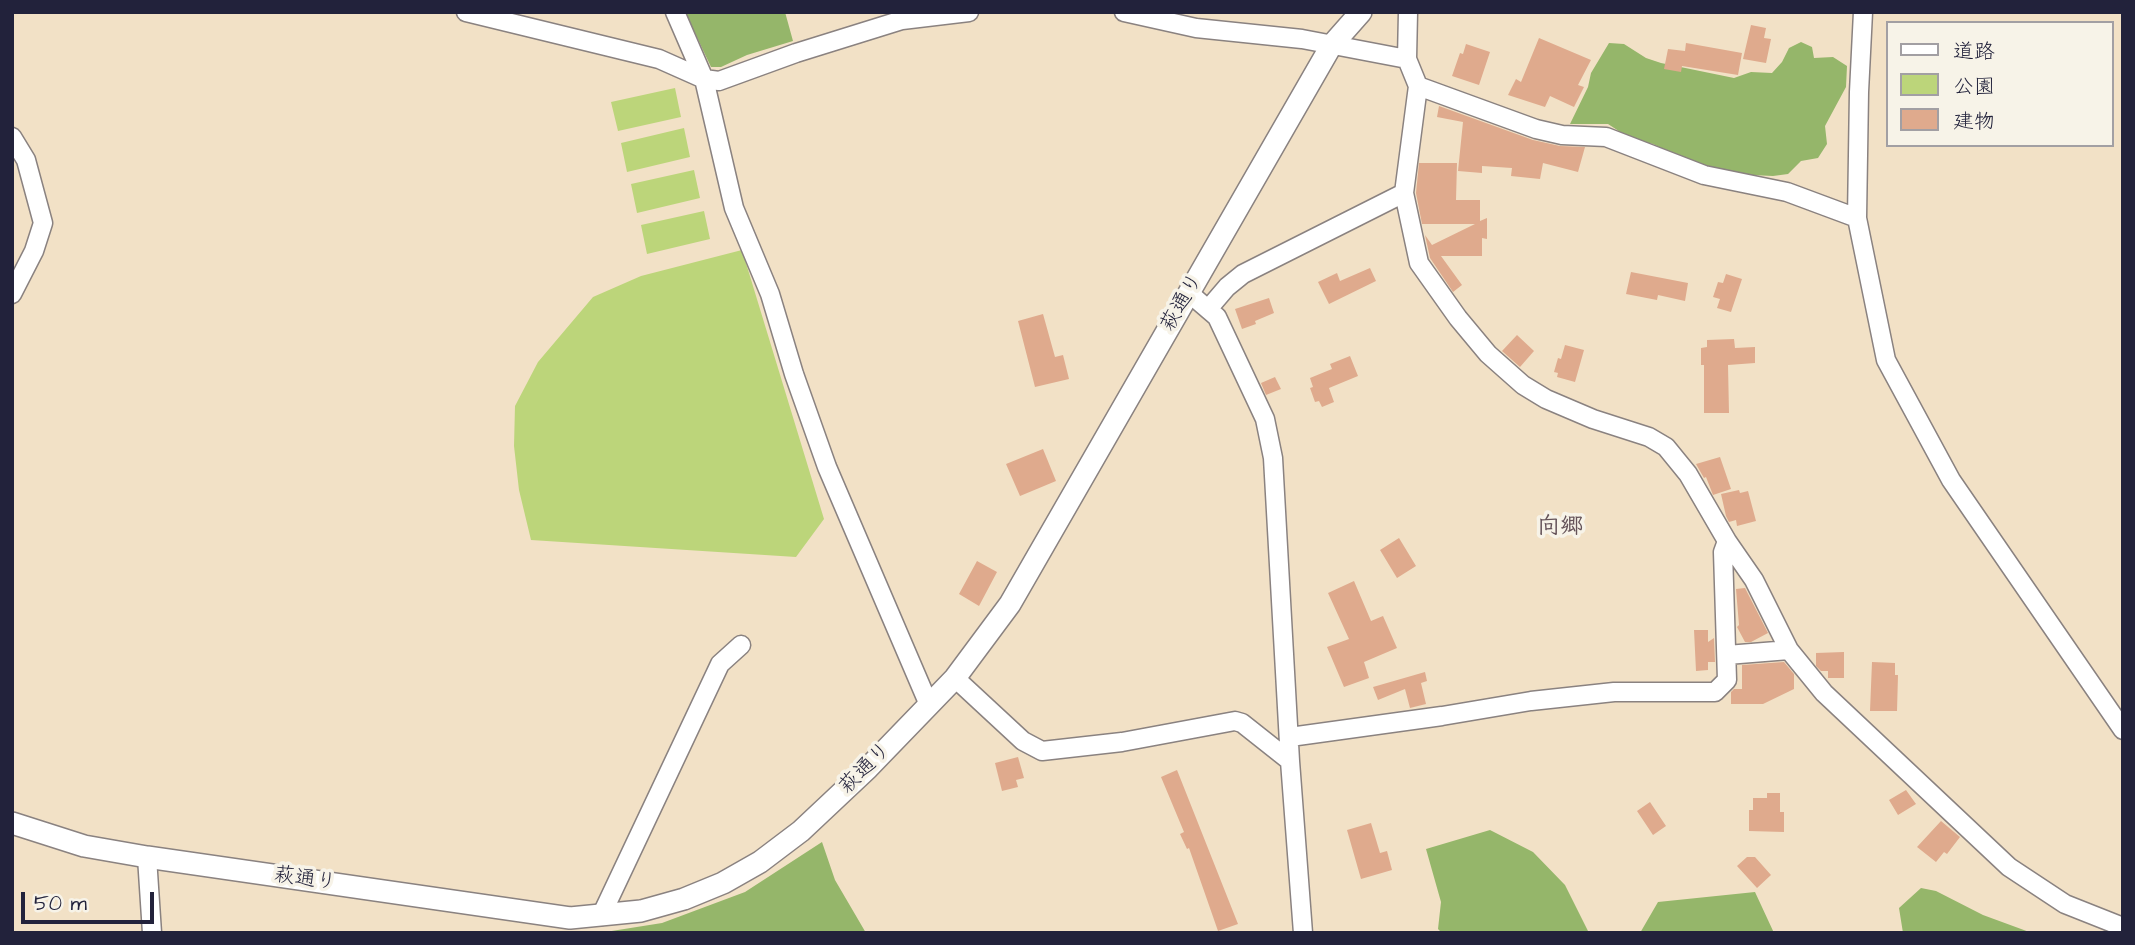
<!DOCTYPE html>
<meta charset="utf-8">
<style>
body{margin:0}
#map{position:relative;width:2135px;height:945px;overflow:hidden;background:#f2e1c6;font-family:"Architects Daughter","Klee One",sans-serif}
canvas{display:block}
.frame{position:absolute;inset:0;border:14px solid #22223b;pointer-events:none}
.legend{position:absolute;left:1886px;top:21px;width:228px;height:126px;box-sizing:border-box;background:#f7f3e8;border:2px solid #a29fa3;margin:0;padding:9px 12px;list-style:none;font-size:21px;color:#22223b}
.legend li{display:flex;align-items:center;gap:14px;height:35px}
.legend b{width:35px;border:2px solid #a29fa3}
.scale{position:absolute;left:21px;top:892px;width:133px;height:32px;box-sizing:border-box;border:4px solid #22223b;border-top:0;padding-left:9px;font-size:21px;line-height:24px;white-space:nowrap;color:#22223b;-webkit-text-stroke:5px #f7f3e8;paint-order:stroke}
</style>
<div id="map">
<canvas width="2135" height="945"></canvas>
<div class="frame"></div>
<ul class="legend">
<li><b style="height:9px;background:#fff"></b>道路</li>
<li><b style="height:19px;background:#bcd57a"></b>公園</li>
<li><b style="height:19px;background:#dfaa8d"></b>建物</li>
</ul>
<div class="scale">50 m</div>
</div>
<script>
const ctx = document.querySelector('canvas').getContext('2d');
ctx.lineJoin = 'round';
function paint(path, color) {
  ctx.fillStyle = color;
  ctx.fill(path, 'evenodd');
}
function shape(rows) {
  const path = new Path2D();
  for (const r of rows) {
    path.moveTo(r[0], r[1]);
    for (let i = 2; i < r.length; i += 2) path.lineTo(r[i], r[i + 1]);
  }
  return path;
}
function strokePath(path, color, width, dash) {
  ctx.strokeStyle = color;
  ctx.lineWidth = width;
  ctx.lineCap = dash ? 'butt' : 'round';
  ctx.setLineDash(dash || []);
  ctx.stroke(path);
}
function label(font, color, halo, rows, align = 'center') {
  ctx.font = font + ' "Architects Daughter","Klee One",sans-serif';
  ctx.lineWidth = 7;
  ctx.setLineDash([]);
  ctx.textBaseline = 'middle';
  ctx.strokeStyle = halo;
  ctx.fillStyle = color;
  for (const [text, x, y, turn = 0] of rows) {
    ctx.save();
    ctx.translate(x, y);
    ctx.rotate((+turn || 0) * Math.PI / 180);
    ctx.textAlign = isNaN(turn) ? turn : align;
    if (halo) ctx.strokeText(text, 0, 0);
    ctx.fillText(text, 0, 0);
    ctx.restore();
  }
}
const green = shape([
 [675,88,681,117,618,131,611,102],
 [684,128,690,157,627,172,621,143],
 [694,170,700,198,637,213,631,184],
 [704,211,710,239,647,254,641,225],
 [742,250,824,519,796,557,531,540,519,490,514,446,515,406,538,362,593,297,641,276]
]);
const forest = shape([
 [685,12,785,12,793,41,747,55,721,67,711,67],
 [1801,42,1812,47,1814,58,1833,57,1847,66,1846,87,1825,126,1827,144,1818,158,1801,161,1788,174,1773,176,1731,174,1697,166,1653,144,1631,139,1608,124,1570,124,1588,87,1591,73,1609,43,1624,44,1646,58,1661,63,1734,78,1751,72,1772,73,1782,62,1789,48],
 [1490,830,1533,852,1565,885,1589,933,1442,933,1438,929,1441,902,1426,849],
 [822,842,835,880,866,933,599,933,662,923,745,892],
 [1921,888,1936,891,1983,915,2032,933,1903,933,1899,908],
 [1755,892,1774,933,1640,933,1658,902]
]);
const building = shape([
 [1751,25,1766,28,1764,38,1771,39,1766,63,1743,59],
 [1539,38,1591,60,1578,85,1584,87,1574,107,1550,96,1545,107,1508,95,1516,79,1521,82],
 [1686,43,1742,53,1738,75,1682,66,1681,72,1664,69,1668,49,1685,51],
 [1466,44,1490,52,1479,85,1452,76,1460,53,1463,54],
 [1439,106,1533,140,1560,146,1585,147,1578,172,1543,163,1540,179,1511,176,1512,168,1482,166,1482,173,1458,171,1463,122,1437,117],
 [1419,163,1457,163,1456,200,1480,200,1480,221,1487,218,1487,239,1482,238,1482,256,1441,256,1462,285,1453,292,1430,258,1425,235,1432,245,1475,224,1422,224,1416,193],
 [1370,268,1376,281,1329,304,1318,282,1337,273,1340,281],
 [1631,272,1688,283,1685,301,1658,295,1657,300,1626,294],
 [1726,274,1742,279,1731,312,1717,308,1720,299,1713,297,1718,282,1723,283],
 [1269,298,1274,313,1255,321,1256,324,1242,329,1235,309],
 [1043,314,1055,357,1063,355,1069,379,1035,387,1018,321],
 [1517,335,1534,351,1520,367,1502,351],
 [1734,339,1735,348,1755,347,1755,363,1728,365,1729,413,1704,413,1704,365,1701,365,1701,348,1707,347,1707,340],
 [1565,345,1584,350,1575,382,1557,377,1558,373,1554,372,1558,358,1561,359],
 [1350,356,1358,376,1329,388,1334,402,1322,407,1319,401,1315,402,1310,388,1313,387,1310,378,1332,369,1330,364],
 [1275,377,1281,389,1266,395,1261,383],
 [1043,449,1056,481,1020,496,1006,464],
 [1720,457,1731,489,1713,495,1706,477,1704,478,1696,464],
 [1739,490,1740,493,1748,491,1756,521,1737,526,1736,520,1729,522,1726,516,1721,494],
 [1399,538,1416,566,1397,578,1380,550],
 [977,561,997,572,979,606,959,594],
 [1354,581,1371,621,1383,616,1397,648,1364,662,1369,678,1344,687,1327,647,1349,639,1328,593],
 [1745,588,1768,633,1751,642,1745,642,1737,627,1739,625,1736,589],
 [1694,630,1708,630,1708,642,1714,638,1715,662,1708,662,1708,670,1696,671],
 [1844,652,1844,678,1828,678,1828,671,1821,671,1816,666,1816,653],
 [1784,662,1794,674,1794,689,1763,704,1731,704,1731,692,1734,689,1742,689,1742,665],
 [1872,662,1895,663,1895,675,1898,675,1897,711,1870,711],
 [1425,672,1427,681,1421,683,1426,704,1410,708,1405,689,1378,700,1373,687],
 [1018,757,1024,778,1016,780,1018,787,1002,791,995,763],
 [1177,770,1238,924,1218,931,1189,848,1187,849,1180,834,1184,832,1161,777],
 [1906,790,1916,804,1898,815,1889,800],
 [1767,793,1780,793,1780,812,1784,812,1784,832,1749,831,1749,810,1753,810,1753,798,1767,798],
 [1650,802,1666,826,1653,835,1637,811],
 [1941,821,1960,837,1947,854,1944,852,1936,862,1917,847],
 [1371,823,1380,853,1387,851,1392,870,1361,879,1347,830],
 [1747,857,1755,857,1771,875,1757,888,1737,866]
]);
const minor = shape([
 [466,12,659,59,704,79,719,81,796,53,902,20,969,12],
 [675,12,704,79,734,208,770,294,794,374,827,467,929,705],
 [1124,12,1196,28,1302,39,1407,59],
 [1863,12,1859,92,1857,218,1886,360,1951,480,2123,730],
 [1418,86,1536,129,1562,135,1606,137,1704,175,1787,192,1857,218],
 [12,137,26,160,43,223,34,251,12,294],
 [1189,293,1217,317,1265,419,1273,458,1290,761,1303,933],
 [1209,308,1227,287,1243,274,1404,193],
 [1727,541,1754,580,1789,650,1824,693,2009,867,2065,904,2123,927],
 [1727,655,1789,650],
 [955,678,1023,741,1042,751,1122,742,1235,721,1242,723,1290,761],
 [1290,737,1442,716,1531,701,1614,692,1715,692,1727,680,1723,552,1727,541,1688,474,1666,447,1649,437,1593,419,1546,399,1523,385,1488,354,1458,318,1419,263,1404,193,1418,86,1407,59,1408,12],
 [147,857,152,933],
 [601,916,720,664,741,645]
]);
const tertiary = shape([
 [12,823,84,846,147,857,570,918,641,911,684,899,723,883,760,862,801,831,868,768,955,678,1010,604,1331,46,1361,12]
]);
const streetNames = [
 ["萩通り",1183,303,-60],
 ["萩通り",866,769,-45],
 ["萩通り",305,880,8]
];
const neighbourhoodNames = [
 ["向郷",1560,528]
];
paint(green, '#bcd57a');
paint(forest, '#95b66a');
paint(building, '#dfaa8d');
strokePath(minor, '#8a8280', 21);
strokePath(tertiary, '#8a8280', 24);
strokePath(minor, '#fff', 18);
strokePath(tertiary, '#fff', 21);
label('21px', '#22223b', '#f7f3e8', streetNames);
label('bold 23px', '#645258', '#f7f3e8', neighbourhoodNames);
</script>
